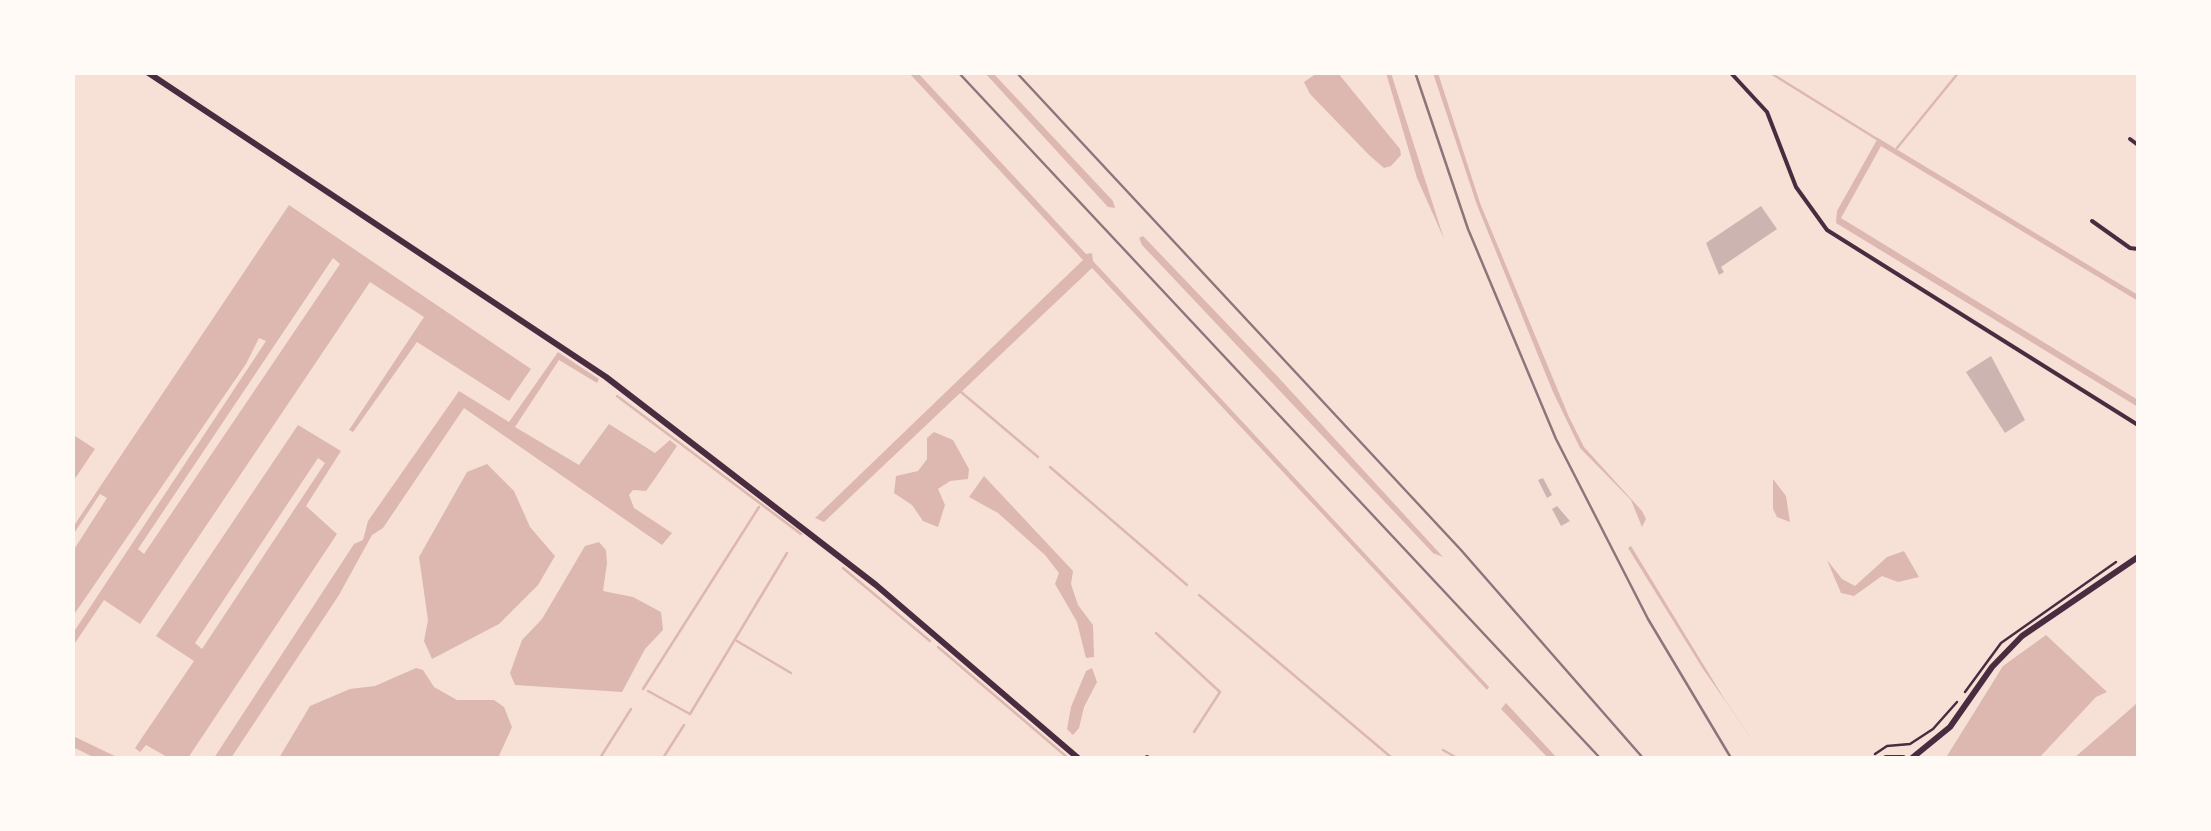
<!DOCTYPE html>
<style>
body{margin:0}
#map{position:relative;width:2211px;height:831px;overflow:hidden;background:#f7e1d7;font-family:Signika,sans-serif}
canvas{display:block}
.frame{position:absolute;inset:0;border:75px solid #fffaf5;pointer-events:none}
</style>
<div id="map">
<canvas width="2211" height="831"></canvas>
<div class="frame"></div>
</div>
<script>
const ctx = document.querySelector('canvas').getContext('2d');
ctx.lineJoin = 'round';
function paint(path, color) {
  ctx.fillStyle = color;
  ctx.fill(path, 'evenodd');
}
function shape(rows) {
  const path = new Path2D();
  for (const r of rows) {
    path.moveTo(r[0], r[1]);
    for (let i = 2; i < r.length; i += 2) path.lineTo(r[i], r[i + 1]);
  }
  return path;
}
function strokePath(path, color, width, dash) {
  ctx.strokeStyle = color;
  ctx.lineWidth = width;
  ctx.lineCap = dash ? 'butt' : 'round';
  ctx.setLineDash(dash || []);
  ctx.stroke(path);
}
const water = shape([
 [909,73,918,73,1086,254,1092,253,1093,261,1489,687,1487,690,1092,268,824,522,815,518,1083,260],
 [985,73,993,73,1113,201,1115,208,1108,207],
 [1317,73,1338,73,1400,149,1401,155,1391,166,1384,168,1369,155,1310,94,1304,82],
 [1386,73,1391,73,1444,239,1417,178],
 [1433,73,1438,73,1480,203,1569,417,1584,447,1642,511,1646,519,1642,527,1631,500,1580,448,1553,392,1477,205],
 [1878,138,2138,295,2138,301,1881,146,1841,218,2138,400,2138,407,1836,223,1837,211],
 [289,205,531,369,509,401,417,342,353,432,349,430,424,317,370,282,140,624,104,600,73,646,73,633,266,341,259,338,246,364,73,616,73,551,107,498,100,494,73,535,73,527],
 [333,258,340,264,144,554,138,549],
 [1143,236,1278,377,1443,557,1433,553,1142,245,1139,238],
 [558,352,599,379,597,383,559,360,515,427,579,465,609,424,655,453,670,440,677,446,656,477,646,491,633,490,629,495,634,508,672,533,662,545,464,408,383,528,372,535,339,595,231,758,214,758,354,544,363,540,368,521,459,391,509,422],
 [298,425,341,451,306,506,337,534,188,758,169,758,146,745,140,752,135,748,194,661,156,636],
 [318,458,325,463,202,649,195,643],
 [934,432,953,440,969,469,968,479,950,481,938,489,945,505,938,527,923,521,912,505,894,493,896,476,918,471,927,459,927,438],
 [72,434,95,449,74,480,72,479],
 [487,464,514,491,530,527,555,556,538,585,499,624,432,659,424,641,428,620,419,557,467,472],
 [984,476,1073,571,1071,584,1078,605,1093,625,1094,657,1086,658,1077,622,1055,584,1059,573,1045,555,998,513,969,497],
 [1773,479,1786,496,1790,522,1777,517,1773,509],
 [599,542,606,550,607,563,603,591,633,597,661,612,663,630,645,649,622,692,515,685,510,673,522,640,542,619,585,546],
 [1631,546,1725,700,1765,758,1703,669,1628,548],
 [1904,551,1919,577,1898,582,1882,576,1854,596,1841,593,1827,560,1842,579,1855,586,1887,557],
 [2046,635,2107,692,2096,697,2039,758,1947,756,2003,666],
 [416,668,423,670,434,687,457,700,494,700,504,707,512,727,498,758,279,758,310,706,350,689,375,686],
 [1092,668,1097,682,1084,707,1079,728,1073,735,1067,729,1071,707,1086,671],
 [2138,702,2138,758,2074,758,2127,712],
 [1506,703,1557,758,1548,758,1501,709],
 [72,736,73,736,119,758,95,758,73,747]
]);
const stream = shape([
 [1769,72,1880,141],
 [1897,148,1959,72],
 [961,392,1038,457],
 [617,396,801,534],
 [1050,467,1187,585],
 [843,568,930,641],
 [1199,595,1392,758],
 [1156,633,1220,692,1194,732],
 [737,641,791,673],
 [938,647,1068,758],
 [643,689,759,507],
 [648,691,690,714,787,553],
 [1443,750,1457,758],
 [600,758,631,709],
 [663,758,684,725]
]);
const building = shape([
 [1761,206,1777,229,1721,267,1724,272,1719,275,1706,243],
 [1991,356,2025,420,2005,433,1966,372],
 [1543,478,1552,495,1547,498,1538,480],
 [1557,506,1570,521,1561,526,1552,509]
]);
const path = shape([
 [1965,692,2001,643,2116,562],
 [1875,754,1887,746,1910,744,1933,729,1957,702]
]);
const minor = shape([
 [1730,72,1767,112,1796,187,1827,230,2138,425],
 [2130,139,2138,145],
 [2092,221,2130,248,2138,249],
 [1147,757,1149,758],
 [1849,758,1873,758]
]);
const secondary = shape([
 [147,72,606,377,876,585,1078,758],
 [1886,758,1903,758],
 [1912,758,1950,727,1992,667,2022,636,2138,557]
]);
const rail = shape([
 [958,72,1600,758],
 [1016,72,1461,550,1643,758],
 [1415,72,1468,229,1556,439,1648,619,1731,758]
]);
paint(water, '#dcb8b0');
strokePath(stream, '#dcb8b0', 2.5);
paint(building, '#ccb4b1');
strokePath(path, '#4a2c40', 2.5);
strokePath(minor, '#4a2c40', 4);
strokePath(secondary, '#4a2c40', 6);
strokePath(rail, '#8f747c', 2.5);
</script>
